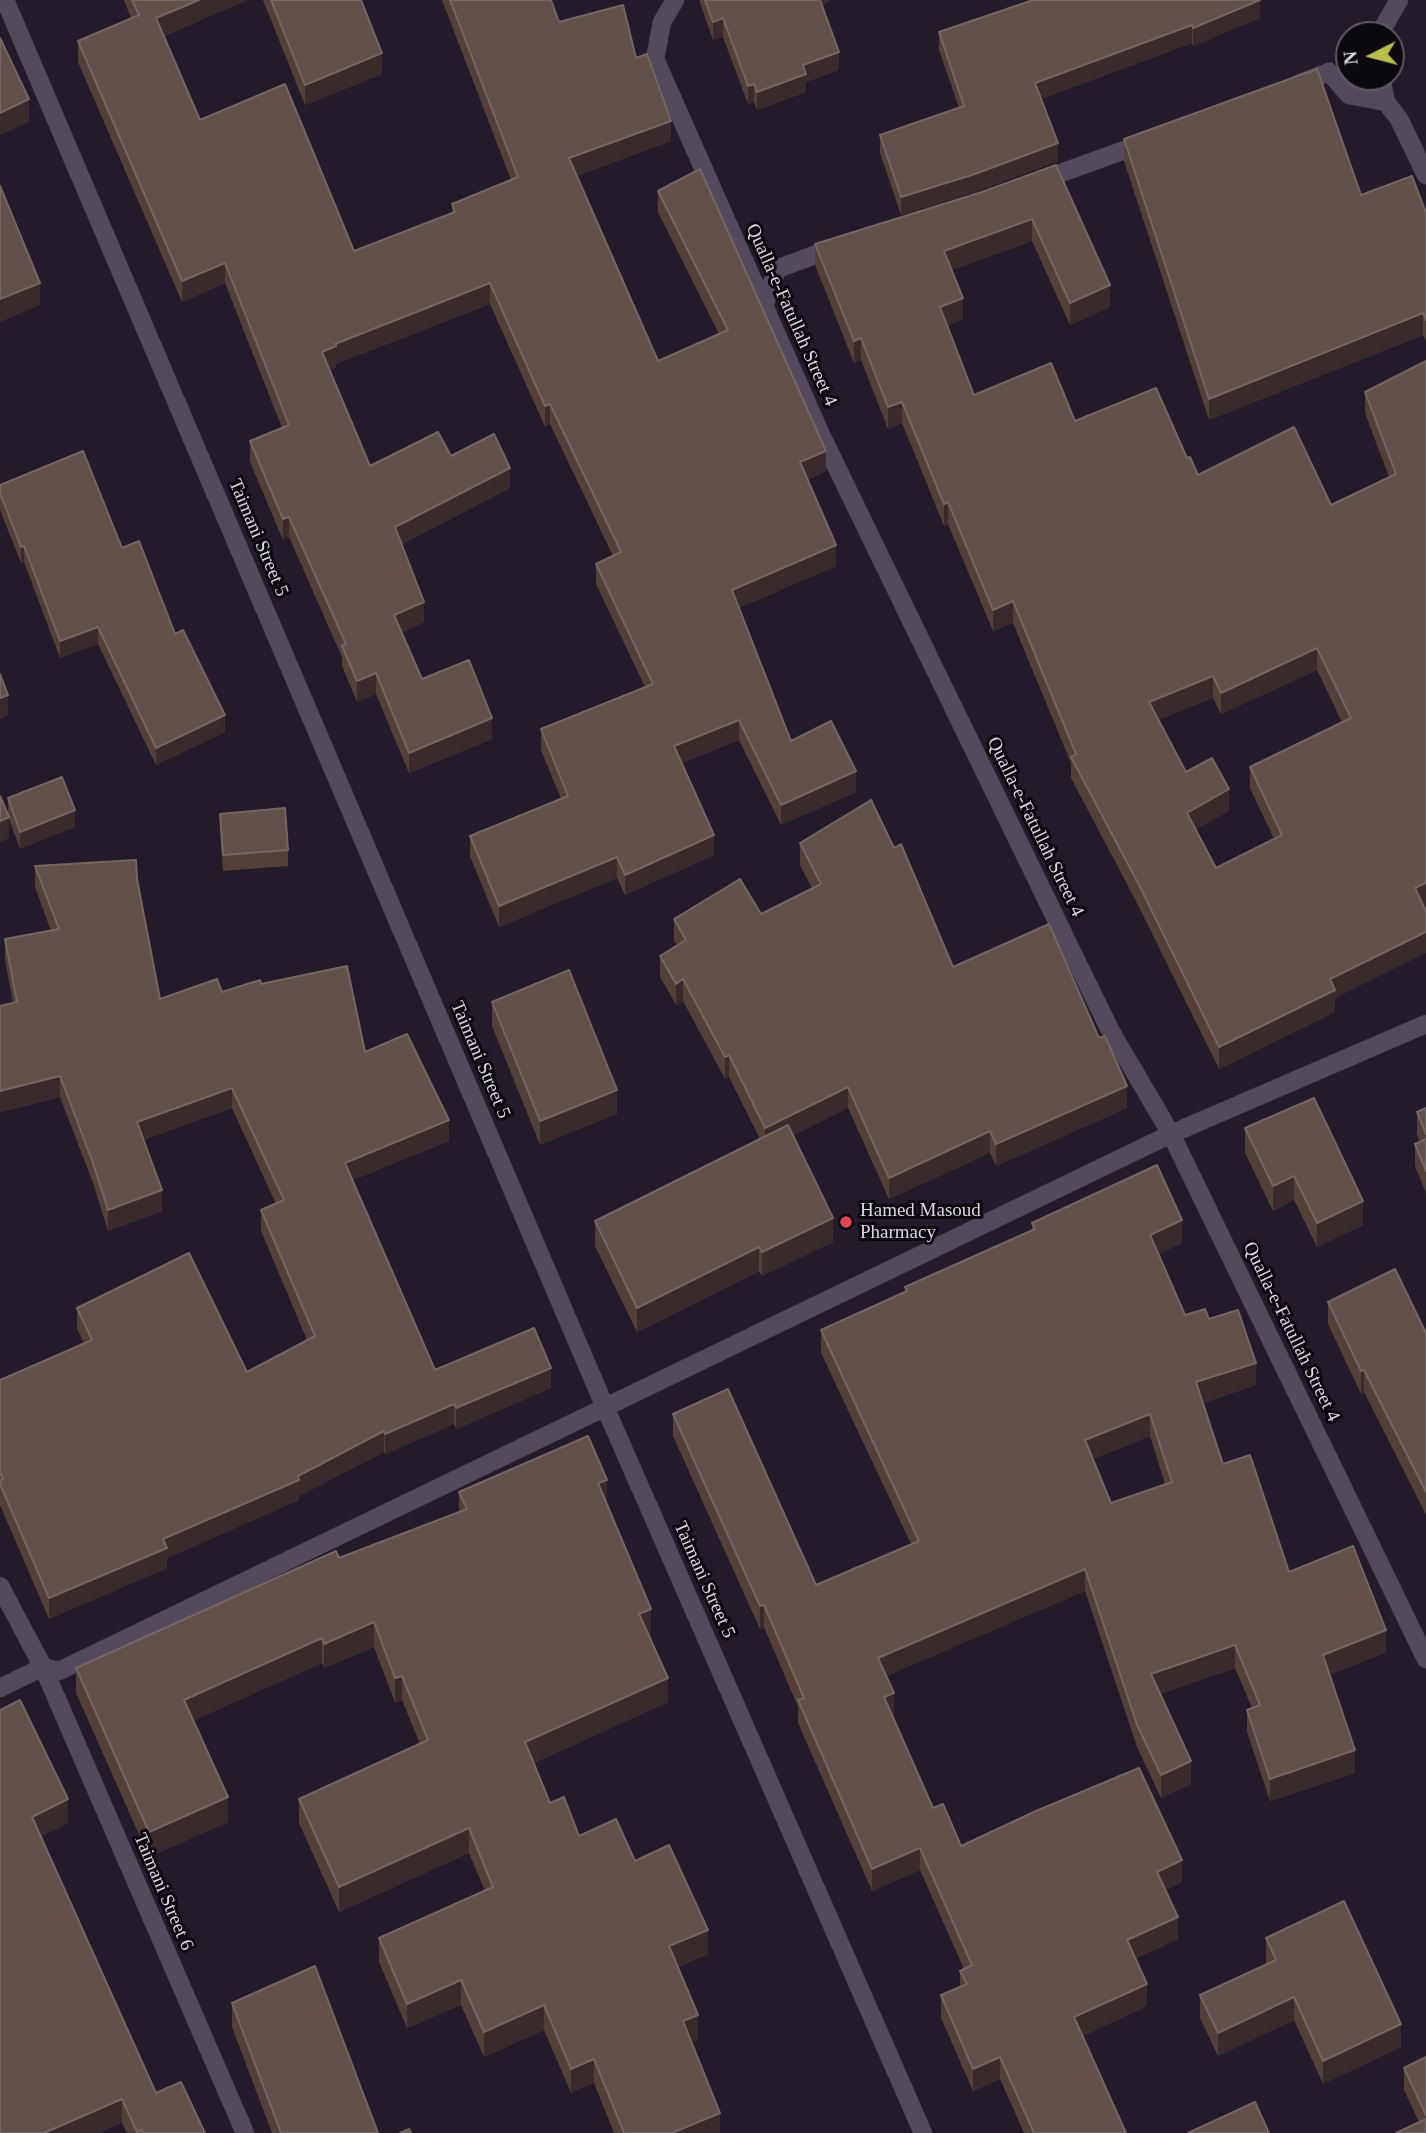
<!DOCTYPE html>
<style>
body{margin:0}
#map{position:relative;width:1426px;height:2133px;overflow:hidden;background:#231b2a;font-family:Georgia,serif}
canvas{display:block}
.north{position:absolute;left:1335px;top:21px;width:70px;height:70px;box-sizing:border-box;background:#0b080e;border:2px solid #5f5b62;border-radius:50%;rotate:264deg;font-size:19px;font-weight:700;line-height:28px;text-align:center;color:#dcd7e1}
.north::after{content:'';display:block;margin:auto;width:24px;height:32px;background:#b9c046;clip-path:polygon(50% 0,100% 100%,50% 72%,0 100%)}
</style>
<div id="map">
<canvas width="1426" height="2133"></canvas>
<div class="north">N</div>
</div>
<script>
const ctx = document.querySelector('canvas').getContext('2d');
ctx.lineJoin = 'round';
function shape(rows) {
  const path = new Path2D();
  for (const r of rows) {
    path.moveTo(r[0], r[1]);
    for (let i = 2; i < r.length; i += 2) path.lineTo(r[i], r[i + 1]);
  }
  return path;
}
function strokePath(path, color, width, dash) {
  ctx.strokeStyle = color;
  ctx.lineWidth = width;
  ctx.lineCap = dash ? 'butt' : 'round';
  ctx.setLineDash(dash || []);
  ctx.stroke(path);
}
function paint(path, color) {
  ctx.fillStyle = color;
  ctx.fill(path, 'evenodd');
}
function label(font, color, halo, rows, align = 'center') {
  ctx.font = font + ' Georgia,serif';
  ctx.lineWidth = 6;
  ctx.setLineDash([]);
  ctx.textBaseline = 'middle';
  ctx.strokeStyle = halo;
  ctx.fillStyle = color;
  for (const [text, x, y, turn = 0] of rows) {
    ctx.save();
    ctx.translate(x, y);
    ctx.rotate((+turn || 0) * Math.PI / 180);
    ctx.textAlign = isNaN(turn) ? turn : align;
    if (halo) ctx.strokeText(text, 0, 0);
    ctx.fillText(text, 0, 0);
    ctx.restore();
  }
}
const minor = shape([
 [5,0,605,1407,923,2133],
 [675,0,662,22,655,59,822,437,1110,1030,1171,1134,1426,1659],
 [1379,35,1399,0],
 [1381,77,1386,102,1399,119,1426,175],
 [1298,84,1329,72,1349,95,1386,102],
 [1039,181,1144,143],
 [764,306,777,269,836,247],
 [0,1586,43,1667,245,2133],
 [0,1688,43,1667,59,1671,1171,1134,1426,1024]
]);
const wall = shape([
 [124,0,247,0,164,36,200,120,354,251,452,213,452,204,511,180,442,0,551,0,559,22,636,58,671,141,577,176,658,361,719,334,658,212,658,191,826,471,807,480,836,566,739,608,791,741,856,792,781,825,739,740,682,763,714,855,625,895,617,878,499,927,470,856,470,836,561,799,541,750,541,729,645,687,596,584,596,564,613,556,550,424,545,427,490,304,336,364,336,367,329,370,370,466,451,456,510,488,402,544,424,622,402,632,422,679,492,739,409,773,376,694,357,702,342,666,342,657,289,537,283,540,250,462,250,441,282,428,225,283,182,302,78,62,78,41,131,18],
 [263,0,361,0,382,74,305,105],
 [700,0,830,0,822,6,839,70,806,82,806,92,757,110,754,102,748,104,723,37,713,40,700,3],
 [1260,18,1193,46,1192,43,1041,99,1058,161,975,192,901,215,880,153,880,135,959,108,939,50,939,32],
 [1124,139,1361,195,1426,213,1426,342,1423,335,1209,420,1124,161],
 [1056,165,1110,307,1070,325,1032,241,952,270,963,319,947,326,974,395,1075,421,1187,458,1198,475,1331,505,1389,477,1365,413,1365,392,1426,361,1424,906,1335,998,1335,1012,1219,1069,1139,907,1071,778,1071,763,1013,623,993,631,948,524,944,526,902,423,888,429,861,360,854,363,815,265,815,244,982,192],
 [1317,670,1342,722,1250,767,1250,788,1274,839,1216,868,1196,829,1229,811,1186,772,1159,720,1213,698,1221,714],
 [0,485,122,548,175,634,225,732,156,765,98,644,60,658,24,562,21,563,0,510],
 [0,796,8,813,8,798,75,827,20,849,9,819,9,838,0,842],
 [220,814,288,850,288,866,223,871,220,830],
 [800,843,1127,1108,996,1166,990,1153,889,1199,848,1108,793,1135,833,1242,762,1276,759,1271,637,1332,595,1246,595,1221,760,1139,729,1077,725,1079,683,1001,676,1005,660,977,660,956,677,945,674,941,674,919,761,914,812,888,800,865],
 [35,866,137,879,160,999,222,992,261,984,365,1052,449,1141,353,1180,435,1370,551,1388,456,1429,454,1424,385,1454,384,1452,299,1496,299,1500,167,1558,167,1568,49,1619,0,1505,0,1380,84,1343,77,1329,77,1308,247,1372,307,1340,261,1231,261,1210,276,1204,232,1108,143,1140,162,1211,108,1231,93,1183,60,1097,0,1112,0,1006,13,1003,5,960,5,939,51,931,35,887],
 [492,1002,617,1114,540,1145,492,1026],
 [1426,1108,1426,1193,1415,1166,1415,1144,1420,1142,1417,1135,1417,1112],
 [1245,1128,1363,1225,1317,1247,1294,1200,1273,1211,1245,1153],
 [1032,1223,1182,1243,1158,1254,1185,1315,1209,1319,1256,1385,1203,1403,1223,1464,1289,1572,1386,1652,1330,1675,1355,1773,1270,1801,1247,1732,1247,1710,1252,1708,1235,1668,1160,1694,1191,1784,1161,1798,1137,1747,1085,1591,886,1676,894,1716,892,1716,933,1808,961,1846,1182,1882,1165,1890,1178,1939,1135,1959,1147,2006,1083,2036,1126,2133,1024,2133,1000,2079,973,2091,941,2018,941,1995,960,1987,960,1971,964,1969,920,1870,872,1891,798,1723,798,1707,764,1627,760,1629,673,1436,673,1414,816,1585,911,1544,821,1353,821,1330,905,1292,905,1287,1032,1230],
 [1150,1436,1165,1484,1111,1503,1093,1459],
 [1328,1302,1426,1333,1426,1515,1364,1392,1361,1394,1328,1324],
 [459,1492,607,1504,651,1633,649,1635,668,1702,534,1763,550,1803,579,1836,635,1861,708,1954,678,1967,698,2040,691,2042,720,2133,614,2133,594,2083,571,2093,544,2030,484,2057,461,2005,407,2028,379,1962,379,1938,485,1891,469,1853,339,1912,299,1823,299,1799,420,1744,402,1700,395,1703,374,1647,324,1668,322,1663,194,1720,228,1822,149,1857,76,1693,76,1668,339,1558,459,1512],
 [0,1710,68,1823,40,1837,156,2093,205,2133,127,2133,122,2123,99,2133,0,2133],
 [1266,1938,1401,2047,1323,2084,1294,2020,1218,2056,1200,2018,1200,1995,1267,1964,1266,1961],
 [232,2003,378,2133,272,2133,232,2027],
 [1426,2057,1426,2133,1419,2122,1404,2090,1404,2068]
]);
const shadedWall = shape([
 [199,0,247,0,156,39,156,18],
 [817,0,830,0,817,11],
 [1260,0,1260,18,1193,46,1193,28],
 [723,18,723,37,713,40,713,22],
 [1192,25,1192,43,1035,101,1035,83],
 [839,52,839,70,806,82,806,92,757,110,757,92,803,65],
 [382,53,382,74,305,105,305,85],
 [754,84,754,102,748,104,748,86],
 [29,99,29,122,0,135,0,113],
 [671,121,671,141,569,179,569,158],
 [1058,143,1058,161,975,192,901,215,901,197],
 [1032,219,1032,241,944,273,944,251],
 [225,263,225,283,182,302,182,281],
 [40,283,40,305,0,322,0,299],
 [490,283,490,304,336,364,336,367,322,373,322,352,335,344],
 [1110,285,1110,307,1070,325,1070,303],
 [963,298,963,319,940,329,940,307],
 [1423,313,1423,335,1209,420,1209,399],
 [861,338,861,360,854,363,854,341],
 [902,402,902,423,888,429,888,407],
 [550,404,550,424,545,427,545,406],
 [826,451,826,471,800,483,800,462],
 [510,468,510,488,395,547,395,527],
 [948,502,948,524,944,526,944,504],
 [289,517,289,537,283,540,283,519],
 [836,545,836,566,732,611,732,590],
 [24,546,24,562,21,563,21,547],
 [1013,601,1013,623,993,631,993,610],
 [424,602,424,622,394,635,394,615],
 [98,627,98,644,60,658,60,641],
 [1317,648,1317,670,1221,714,1221,693],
 [376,673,376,694,357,702,357,681],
 [1213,676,1213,698,1149,724,1149,702],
 [8,695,8,715,0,719,0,698],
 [225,715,225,732,156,765,156,748],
 [492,718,492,739,409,773,409,753],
 [739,720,739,740,674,766,674,746],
 [856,771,856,792,781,825,781,805],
 [1229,789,1229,811,1187,834,1187,813],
 [75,810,75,827,20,849,20,832],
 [9,817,9,838,0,842,0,821],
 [714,835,714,855,625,895,625,875],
 [617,857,617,878,499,927,499,906],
 [1426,883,1426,905,1415,910,1415,888],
 [1426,932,1426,953,1335,998,1335,1012,1219,1069,1219,1047,1330,979],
 [683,979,683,1001,676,1005,676,984],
 [729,1055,729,1077,725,1079,725,1057],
 [60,1076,60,1097,0,1112,0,1091],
 [1127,1086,1127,1108,996,1166,996,1144],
 [848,1087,848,1108,765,1150,765,1128],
 [232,1088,232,1108,137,1142,137,1122],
 [617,1090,617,1114,540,1145,540,1121],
 [449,1120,449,1141,345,1183,345,1163],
 [990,1131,990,1153,889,1199,889,1178],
 [1294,1176,1294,1200,1273,1211,1273,1186],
 [162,1190,162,1211,108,1231,108,1210],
 [1363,1201,1363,1225,1317,1247,1317,1223],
 [833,1218,833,1242,762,1276,762,1252],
 [1182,1220,1182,1243,1150,1258,1150,1235],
 [759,1247,759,1271,637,1332,637,1308],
 [1256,1363,1256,1385,1196,1405,1196,1382],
 [551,1368,551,1388,456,1429,456,1408],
 [1364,1370,1364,1392,1361,1394,1361,1371],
 [454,1404,454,1424,385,1454,385,1434],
 [1150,1414,1150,1436,1085,1462,1085,1440],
 [384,1431,384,1452,299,1496,299,1500,167,1558,167,1568,49,1619,49,1598,163,1539,298,1476],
 [607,1480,607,1504,598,1483],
 [1085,1569,1085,1591,878,1680,878,1658],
 [764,1605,764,1627,760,1629,760,1606],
 [651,1609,651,1633,639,1638,639,1614],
 [374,1622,374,1647,324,1668,324,1644],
 [1386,1630,1386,1652,1323,1678,1323,1655],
 [322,1638,322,1663,184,1725,184,1700],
 [1235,1645,1235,1668,1151,1697,1151,1674],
 [402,1676,402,1700,395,1703,395,1678],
 [668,1678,668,1702,525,1767,525,1742],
 [894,1693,894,1716,884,1720,884,1697],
 [1355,1750,1355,1773,1270,1801,1270,1779],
 [1191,1761,1191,1784,1161,1798,1161,1775],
 [228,1797,228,1822,149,1857,149,1832],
 [68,1799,68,1823,32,1841,32,1817],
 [469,1828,469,1853,339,1912,339,1887],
 [920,1848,920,1870,872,1891,872,1869],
 [1182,1860,1182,1882,1157,1894,1157,1872],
 [1178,1917,1178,1939,1127,1963,1127,1940],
 [708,1930,708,1954,669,1970,669,1946],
 [461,1980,461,2005,407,2028,407,2004],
 [1147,1984,1147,2006,1074,2040,1074,2017],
 [1294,1997,1294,2020,1218,2056,1218,2033],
 [544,2005,544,2030,484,2057,484,2032],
 [698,2015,698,2040,683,2046,683,2021],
 [1401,2024,1401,2047,1323,2084,1323,2061],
 [1000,2057,1000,2079,973,2091,973,2069],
 [594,2059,594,2083,571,2093,571,2069],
 [122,2099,122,2123,99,2133,44,2133],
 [720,2113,720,2133,672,2133]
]);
const building = shape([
 [132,0,199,0,156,18,200,120,285,84,354,251,455,212,452,204,518,177,450,0,551,0,559,22,623,5,636,58,647,54,671,121,569,158,658,361,728,330,658,191,700,169,826,451,800,462,836,545,732,590,791,741,831,721,856,771,781,805,739,720,674,746,714,835,625,875,617,857,499,906,470,836,568,796,541,729,653,684,596,564,621,552,550,404,545,406,490,283,335,344,336,346,322,352,370,466,438,432,451,456,494,434,510,468,395,527,424,602,394,615,422,679,469,660,492,718,409,753,376,673,357,681,342,646,346,644,289,517,283,519,250,441,289,425,225,263,182,281,78,41,139,15,132,0],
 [271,0,361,0,382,53,305,85,271,0],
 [705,0,820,0,839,52,803,65,806,74,757,92,754,84,748,86,723,18,713,22,705,0],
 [1033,0,1260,0,1193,28,1192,25,1035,83,1058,143,975,174,901,197,880,135,964,106,939,32,1033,0],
 [0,38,29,99,0,113,0,38],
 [1317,69,1361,195,1412,176,1426,213,1426,320,1423,313,1209,399,1124,139,1317,69],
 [1056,165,1110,285,1070,303,1032,219,944,251,963,298,940,307,974,395,1051,363,1075,421,1156,388,1187,458,1190,457,1198,475,1294,427,1331,505,1396,474,1365,392,1426,361,1426,883,1415,888,1426,911,1426,932,1330,979,1335,990,1219,1047,1139,885,1071,757,1076,754,1013,601,993,610,948,502,944,504,902,402,888,407,861,338,854,341,815,244,982,192,1056,165],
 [1317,648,1351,718,1250,767,1282,835,1216,868,1187,813,1229,789,1212,758,1186,772,1149,702,1213,676,1221,693,1317,648],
 [0,186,40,283,0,299,0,186],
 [83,451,122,548,139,541,175,634,183,630,225,715,156,748,98,627,60,641,24,546,21,547,0,493,0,485,83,451],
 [0,674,8,695,0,698,0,674],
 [62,777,75,810,20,832,8,798,62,777],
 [0,796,9,817,0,821,0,796],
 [871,800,894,848,901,844,953,967,1049,924,1099,1038,1105,1036,1127,1086,996,1144,990,1131,889,1178,848,1087,765,1128,729,1055,725,1057,683,979,676,984,660,956,686,940,674,919,740,879,761,914,821,884,800,843,871,800],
 [285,808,288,850,223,855,220,814,285,808],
 [136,860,137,879,160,999,217,979,222,992,260,980,261,984,347,966,365,1052,407,1034,449,1120,345,1163,435,1370,534,1328,551,1368,456,1408,454,1404,385,1434,384,1431,298,1476,299,1480,163,1539,167,1548,49,1598,0,1484,0,1480,3,1479,0,1472,0,1380,92,1340,77,1308,189,1253,247,1372,315,1336,261,1210,284,1200,232,1088,137,1122,162,1190,108,1210,93,1163,60,1076,0,1091,0,1006,17,1002,5,939,59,929,35,866,136,860],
 [569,970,617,1090,540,1121,492,1002,569,970],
 [1314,1098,1363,1201,1317,1223,1294,1176,1273,1186,1245,1128,1314,1098],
 [1426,1108,1426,1134,1417,1112,1426,1108],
 [788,1125,833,1218,762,1252,759,1247,637,1308,595,1221,788,1125],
 [1426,1139,1426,1171,1415,1144,1426,1139],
 [1157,1165,1182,1220,1150,1235,1185,1315,1205,1309,1209,1319,1238,1310,1256,1363,1196,1382,1223,1464,1250,1455,1289,1572,1353,1546,1386,1630,1323,1655,1355,1750,1270,1779,1247,1710,1260,1705,1235,1645,1151,1674,1191,1761,1161,1775,1137,1725,1085,1569,878,1658,894,1693,884,1697,933,1808,943,1804,961,1846,1036,1811,1139,1768,1182,1860,1157,1872,1178,1917,1127,1940,1147,1984,1074,2017,1126,2133,1034,2133,1000,2057,973,2069,941,1995,967,1984,960,1971,972,1965,920,1848,872,1869,798,1700,804,1698,764,1605,760,1606,673,1414,728,1389,816,1585,919,1541,821,1330,907,1291,905,1287,1035,1229,1032,1223,1157,1165],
 [1150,1414,1172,1482,1111,1503,1085,1440,1150,1414],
 [1395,1269,1426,1333,1426,1492,1364,1370,1361,1371,1328,1302,1395,1269],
 [588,1436,607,1480,598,1483,651,1609,639,1614,668,1678,525,1742,550,1803,564,1797,579,1836,616,1819,635,1861,669,1845,708,1930,669,1946,698,2015,683,2021,720,2113,672,2133,624,2133,594,2059,571,2069,544,2005,484,2032,461,1980,407,2004,379,1938,493,1887,469,1828,339,1887,299,1799,428,1740,402,1676,395,1678,374,1622,324,1644,322,1638,184,1700,228,1797,149,1832,76,1668,336,1551,339,1558,467,1509,459,1492,588,1436],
 [20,1700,68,1799,32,1817,156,2093,181,2082,205,2133,143,2133,142,2130,137,2132,122,2099,44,2133,0,2133,0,1710,20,1700],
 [1344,1901,1401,2024,1323,2061,1294,1997,1218,2033,1200,1995,1276,1960,1266,1938,1344,1901],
 [315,1966,378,2133,281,2133,232,2003,315,1966],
 [1426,2057,1426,2115,1404,2068,1426,2057],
 [1255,2102,1269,2133,1188,2133,1255,2102],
 [1426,2119,1426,2133,1396,2133,1426,2119],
 [409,2129,411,2133,400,2133,409,2129]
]);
const markers = [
 [846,1222,7,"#e0444e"]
];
const streetNames = [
 ["Qualla-e-Fatullah Street 4",791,315,66],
 ["Taimani Street 5",258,538,67],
 ["Qualla-e-Fatullah Street 4",1035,827,64],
 ["Taimani Street 5",480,1060,67],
 ["Qualla-e-Fatullah Street 4",1291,1332,64],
 ["Taimani Street 5",704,1580,66],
 ["Taimani Street 6",163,1892,67]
];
const poiNames = [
 ["Hamed Masoud",860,1211],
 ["Pharmacy",860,1233]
];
strokePath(minor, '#3f3844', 19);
strokePath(minor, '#534a5b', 18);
paint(wall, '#514138');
paint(shadedWall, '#392b2b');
paint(building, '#60514a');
strokePath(building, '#746662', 2);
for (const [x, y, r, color] of markers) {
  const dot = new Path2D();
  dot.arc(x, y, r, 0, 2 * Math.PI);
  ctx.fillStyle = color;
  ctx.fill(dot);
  strokePath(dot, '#0b080e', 2.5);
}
label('19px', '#dcd7e1', '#0b080e', streetNames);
label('19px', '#dcd7e1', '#0b080e', poiNames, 'left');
</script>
